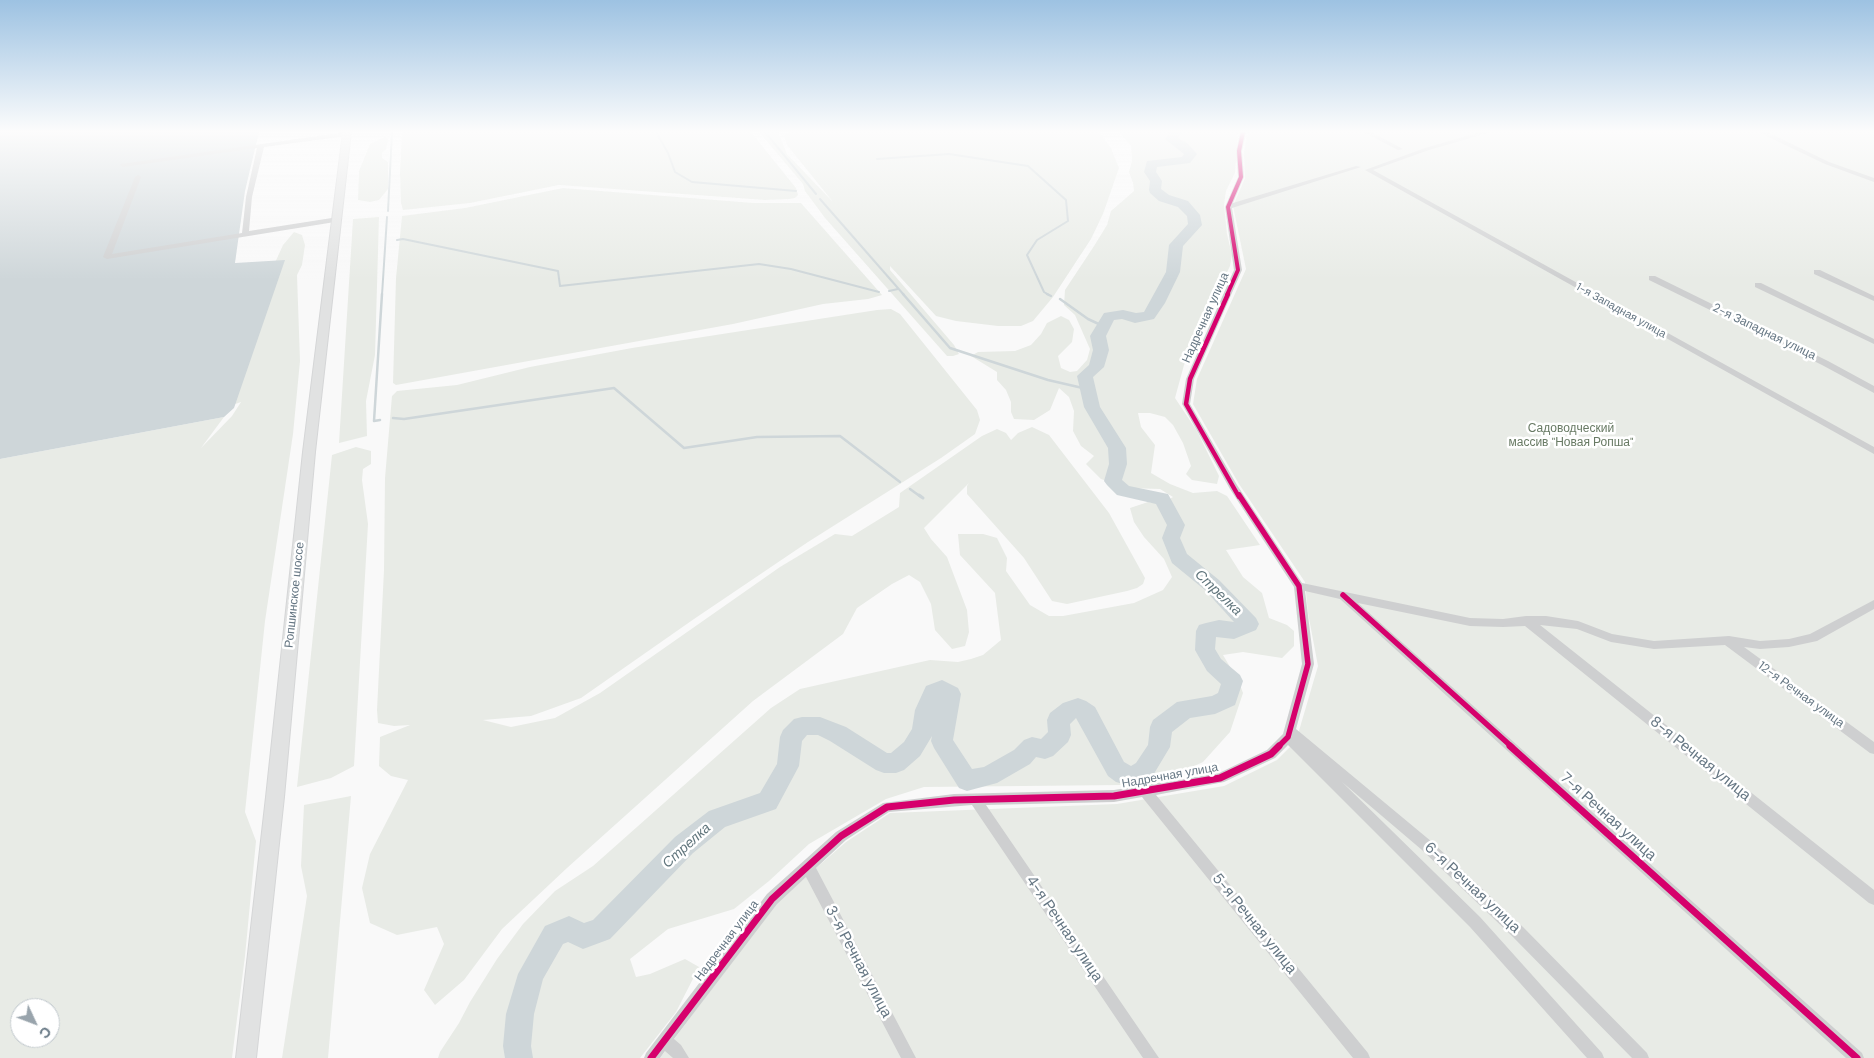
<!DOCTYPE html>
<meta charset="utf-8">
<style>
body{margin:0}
#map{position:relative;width:1874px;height:1058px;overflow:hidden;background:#f9f9f9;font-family:"DM Sans",sans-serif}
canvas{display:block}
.north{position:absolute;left:10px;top:998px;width:50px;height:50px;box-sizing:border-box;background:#fff;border:1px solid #c1c8cd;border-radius:50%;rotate:133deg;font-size:14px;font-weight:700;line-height:20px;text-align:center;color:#657683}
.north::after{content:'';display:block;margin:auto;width:18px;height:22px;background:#99a4ac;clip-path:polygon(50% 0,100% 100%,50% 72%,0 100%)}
</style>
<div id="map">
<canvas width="1874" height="1058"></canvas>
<div class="north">С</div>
</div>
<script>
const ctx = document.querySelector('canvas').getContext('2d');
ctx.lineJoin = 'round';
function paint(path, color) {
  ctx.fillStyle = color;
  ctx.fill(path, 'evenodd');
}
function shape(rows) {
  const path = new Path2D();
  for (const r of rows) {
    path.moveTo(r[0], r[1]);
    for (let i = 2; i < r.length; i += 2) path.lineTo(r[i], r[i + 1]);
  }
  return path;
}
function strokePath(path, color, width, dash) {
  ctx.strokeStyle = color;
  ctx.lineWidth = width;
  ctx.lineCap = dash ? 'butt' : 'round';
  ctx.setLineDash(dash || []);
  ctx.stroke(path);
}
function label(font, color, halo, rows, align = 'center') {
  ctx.font = font + ' "DM Sans",sans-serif';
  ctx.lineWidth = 5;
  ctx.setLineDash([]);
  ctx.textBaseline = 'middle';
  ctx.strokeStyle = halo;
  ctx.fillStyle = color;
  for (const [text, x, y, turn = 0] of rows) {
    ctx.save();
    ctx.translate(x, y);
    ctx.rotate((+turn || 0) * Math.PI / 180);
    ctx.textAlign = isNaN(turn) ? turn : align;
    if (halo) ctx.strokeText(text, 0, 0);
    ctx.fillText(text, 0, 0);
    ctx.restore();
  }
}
const green = shape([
 [402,132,751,132,796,188,798,195,795,198,789,199,765,200,559,185,470,203,403,210,401,203,400,173],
 [759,132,778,132,787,154,833,202,787,145,784,136,789,132,1099,132,1111,148,1119,168,1103,214,1091,239,1053,297,1033,321,1021,326,998,326,956,321,936,316,890,266,890,270,954,345,959,354,953,356,947,356,825,218,805,191,803,184],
 [1119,132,1238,132,1235,173,1226,191,1224,205,1227,234,1232,255,1230,266,1184,365,1175,398,1197,431,1219,476,1217,484,1192,480,1186,474,1191,466,1183,443,1173,425,1165,417,1150,413,1138,413,1141,427,1155,445,1151,473,1170,484,1193,493,1217,491,1227,496,1260,545,1226,550,1243,577,1262,593,1269,618,1287,625,1294,631,1294,646,1282,658,1243,652,1223,655,1239,682,1243,693,1230,732,1203,762,1168,778,1122,785,924,787,886,799,809,844,769,881,734,909,668,929,630,959,636,977,650,974,685,959,699,967,676,1012,640,1058,438,1058,440,1052,459,1023,470,1002,497,959,523,924,555,891,593,866,771,708,800,689,930,660,958,662,971,659,983,655,1001,640,995,593,960,555,958,534,983,534,997,538,1007,558,1006,571,1030,605,1049,616,1063,616,1134,603,1163,590,1172,577,1164,559,1144,537,1134,522,1130,508,1148,502,1161,504,1173,497,1160,489,1127,488,1101,479,1086,464,1094,456,1081,446,1073,431,1074,411,1069,397,1059,388,1050,410,1034,420,1014,419,1011,412,1011,402,1006,390,997,380,997,372,971,356,978,352,1015,351,1031,345,1041,334,1047,323,1061,316,1069,320,1074,329,1072,342,1058,356,1061,368,1070,372,1077,371,1087,360,1090,349,1075,315,1064,305,1065,290,1094,246,1107,225,1111,211,1134,191,1133,183,1129,172,1132,161,1131,146],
 [1248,132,1874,132,1874,1058,660,1058,776,903,846,842,890,813,1117,804,1224,786,1277,760,1296,741,1318,666,1308,613,1305,582,1239,484,1193,404,1197,379,1246,269,1233,206,1245,178,1244,152],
 [386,136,388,141,386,149,382,153,382,158,388,162,388,189,379,200,370,202,358,200,359,171,370,144],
 [563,188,754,203,801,203,882,295,868,299,823,304,733,324,396,385,393,383,396,278,402,216,465,208],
 [379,217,375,355,366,401,367,436,339,443,353,219],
 [294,232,302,235,305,245,302,265,297,275,300,361,293,434,265,621,245,812,256,841,245,956,232,1058,0,1058,0,459,224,417,201,448,232,416,241,402,224,408,0,331,273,267,283,245],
 [20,1008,50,1008,50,1038,20,1038],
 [891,309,900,314,977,410,980,420,975,434,941,458,808,542,694,619,581,698,531,716,483,720,511,727,555,718,600,693,780,567,835,534,852,536,899,507,900,493,982,436,997,429,1006,433,1011,440,1018,433,1032,427,1049,435,1109,513,1145,578,1143,584,1137,588,1127,591,1067,604,1052,601,1024,558,967,494,967,486,969,483,924,528,931,539,947,557,967,610,969,632,965,646,952,649,935,630,931,604,920,582,909,575,892,584,857,608,843,634,753,701,567,868,502,929,464,980,435,1005,424,990,444,944,437,927,397,935,370,923,362,888,370,854,408,780,391,776,379,766,380,737,410,725,394,726,378,723,377,710,384,570,385,478,392,396,397,391,457,385,530,367,632,348,877,310],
 [356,447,371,451,371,464,363,469,362,480,368,524,354,766,331,778,297,787,332,455],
 [351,796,328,1058,282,1058,307,896,301,866,304,805]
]);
const water = shape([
 [0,132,259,132,245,191,235,263,285,260,234,408,224,417,0,459]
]);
const streamFar2 = shape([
 [656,132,668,153,675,172,692,182,796,191],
 [765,132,816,194],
 [877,159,949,154,1028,166,1066,200,1068,221,1037,240,1027,255,1044,292,1049,295],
 [820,199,904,295],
 [388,211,392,132],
 [397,240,403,239,558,271,560,286,759,264,791,269,879,292],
 [889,291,898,289],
 [382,295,387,217]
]);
const streamFar1 = shape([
 [903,294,950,348,1048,380,1087,389],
 [1047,294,1051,296],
 [1060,299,1088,319,1103,326],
 [393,418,404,419,614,388,684,448,757,437,840,436,900,482],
 [380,420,374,421,382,294],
 [910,489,921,497]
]);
const stream = shape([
 [919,495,923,498]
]);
const river = shape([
 [1170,132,1182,132,1178,138,1187,143,1197,154,1190,163,1157,167,1156,172,1162,181,1161,189,1169,195,1188,201,1200,215,1202,225,1183,246,1180,272,1165,303,1154,319,1135,323,1122,319,1114,320,1106,336,1109,350,1104,367,1093,377,1100,407,1126,448,1127,464,1122,480,1129,486,1168,494,1185,525,1180,538,1187,554,1219,580,1256,618,1259,624,1256,630,1234,639,1216,637,1215,649,1221,659,1240,675,1243,681,1235,705,1215,714,1190,718,1172,732,1170,747,1152,777,1134,787,1116,782,1108,776,1076,718,1070,724,1071,735,1068,742,1053,756,1045,759,1036,757,1030,764,997,783,967,791,959,788,934,748,931,741,932,736,920,756,904,770,896,773,884,773,876,770,830,741,818,735,807,735,802,741,799,766,776,809,725,827,693,853,610,939,583,949,568,942,563,944,543,979,534,1014,531,1046,533,1058,505,1058,503,1046,506,1014,518,974,545,926,569,916,584,923,593,920,675,837,709,811,760,793,777,764,780,737,783,730,794,719,802,717,820,717,846,727,887,753,891,753,904,742,912,729,915,710,926,686,942,680,958,688,961,694,953,740,972,769,984,767,1014,750,1024,740,1032,737,1041,739,1048,732,1047,720,1050,713,1063,703,1078,698,1086,701,1095,707,1124,762,1131,766,1136,763,1148,745,1150,727,1153,720,1177,702,1212,696,1218,693,1221,684,1207,671,1195,650,1196,631,1199,625,1206,623,1219,620,1234,622,1205,590,1172,563,1162,538,1167,525,1156,504,1117,495,1107,485,1104,481,1109,464,1108,448,1084,407,1077,376,1089,365,1093,350,1090,336,1104,313,1123,310,1136,313,1144,312,1166,272,1169,245,1188,224,1187,216,1178,207,1159,201,1150,193,1149,190,1150,181,1144,172,1147,161,1182,157,1184,154,1165,139,1170,132]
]);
const minor = shape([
 [346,132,350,134,347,136,264,147,252,197,249,231,338,217,342,219,341,221,107,259,103,257,135,177,138,175,141,177,112,254,242,233,246,197,257,148,123,167,120,165,121,164,346,132],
 [1240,132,1246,132,1242,151,1244,177,1233,203,1356,166,1361,167,1232,208,1242,270,1194,379,1190,404,1237,485,1302,583,1470,618,1503,619,1526,616,1546,616,1578,621,1612,634,1654,641,1729,636,1760,641,1789,639,1810,634,1874,600,1874,609,1817,641,1789,647,1760,649,1744,647,1874,742,1874,754,1870,753,1725,645,1654,649,1611,642,1577,629,1540,625,1874,890,1874,905,1869,903,1525,626,1503,627,1470,626,1358,603,1862,1053,1864,1058,1846,1058,1340,599,1305,591,1314,664,1296,729,1432,842,1523,927,1647,1053,1649,1058,1632,1058,1513,937,1422,850,1342,782,1480,917,1602,1053,1604,1058,1587,1058,1470,927,1288,745,1275,758,1224,782,1156,795,1368,1053,1370,1058,1353,1058,1142,797,1114,802,986,805,1159,1058,1143,1058,972,805,889,812,846,840,816,868,916,1058,901,1058,806,877,777,904,674,1039,681,1045,689,1058,673,1058,665,1051,660,1058,644,1058,646,1053,767,894,836,832,883,803,954,794,1114,790,1219,773,1267,750,1283,734,1302,664,1294,587,1230,489,1182,404,1186,379,1234,270,1225,207,1238,177,1236,151,1240,132],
 [1363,132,1371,132,1403,149,1398,150,1363,132],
 [1480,132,1491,132,1429,150,1373,170,1874,447,1874,454,1365,170,1425,148,1480,132],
 [1758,132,1767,132,1829,162,1874,178,1874,182,1825,164,1758,132],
 [1814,270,1820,270,1874,296,1874,301,1814,274,1814,270],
 [1649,276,1655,276,1828,361,1874,386,1874,393,1822,365,1649,280,1649,276],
 [1755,283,1761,283,1874,339,1874,344,1755,287,1755,283]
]);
const secondary = shape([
 [343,132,351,132,315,452,284,797,256,1058,236,1058,266,797,303,452,343,132]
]);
const cyclewayFar3 = shape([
 [1227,295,1238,270,1228,207,1241,177,1239,151,1243,132]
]);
const cyclewayFar2 = shape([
 [1228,294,1190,379,1186,404,1239,497]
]);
const cyclewayFar1 = shape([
 [1239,495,1299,586,1308,664,1288,737,1278,747],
 [1343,595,1512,747]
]);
const cycleway = shape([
 [1510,746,1857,1058],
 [651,1058,772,899,841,836,887,807,954,800,1114,796,1220,778,1271,754,1279,746]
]);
const farStreetnames = [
 ["1-я Западная улица",1621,311,29]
];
const streetNames = [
 ["Надречная улица",1206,318,-66],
 ["2-я Западная улица",1764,332,26],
 ["Ропшинское шоссе",295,595,-84],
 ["12-я Речная улица",1801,695,36],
 ["Надречная улица",1170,776,-10],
 ["Надречная улица",727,941,-53]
];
const parkNames = [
 ["Садоводческий",1571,429],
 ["массив \"Новая Ропша\"",1571,443]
];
const waterNames = [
 ["Стрелка",1218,593,44],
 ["Стрелка",687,846,-42]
];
const nearStreetnames = [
 ["8-я Речная улица",1700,759,39],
 ["7-я Речная улица",1608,817,42],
 ["6-я Речная улица",1472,888,43],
 ["5-я Речная улица",1254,924,51],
 ["4-я Речная улица",1064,929,56],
 ["3-я Речная улица",858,962,62]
];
paint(green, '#e8ebe6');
paint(water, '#ced6d9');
strokePath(streamFar2, '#ced6d9', 2);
strokePath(streamFar1, '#ced6d9', 2.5);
strokePath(stream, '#ced6d9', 3);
paint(river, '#ced6d9');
strokePath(secondary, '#d5d6d7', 2);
paint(minor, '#cecfd0');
paint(secondary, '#e1e2e2');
strokePath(cyclewayFar3, '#d6006c', 4);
strokePath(cyclewayFar2, '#d6006c', 4.5);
strokePath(cyclewayFar1, '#d6006c', 5.5);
strokePath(cycleway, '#d6006c', 7);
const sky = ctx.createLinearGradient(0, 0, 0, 280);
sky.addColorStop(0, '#9dc2e2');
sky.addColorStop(0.47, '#fcfcfc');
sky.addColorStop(1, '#fcfcfc00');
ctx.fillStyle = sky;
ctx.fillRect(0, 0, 1874, 280);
label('11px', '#657683', '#fff', farStreetnames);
label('12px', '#657683', '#fff', streetNames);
label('12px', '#687a64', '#fff', parkNames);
label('italic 14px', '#60757c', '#fff', waterNames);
label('15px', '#657683', '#fff', nearStreetnames);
</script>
